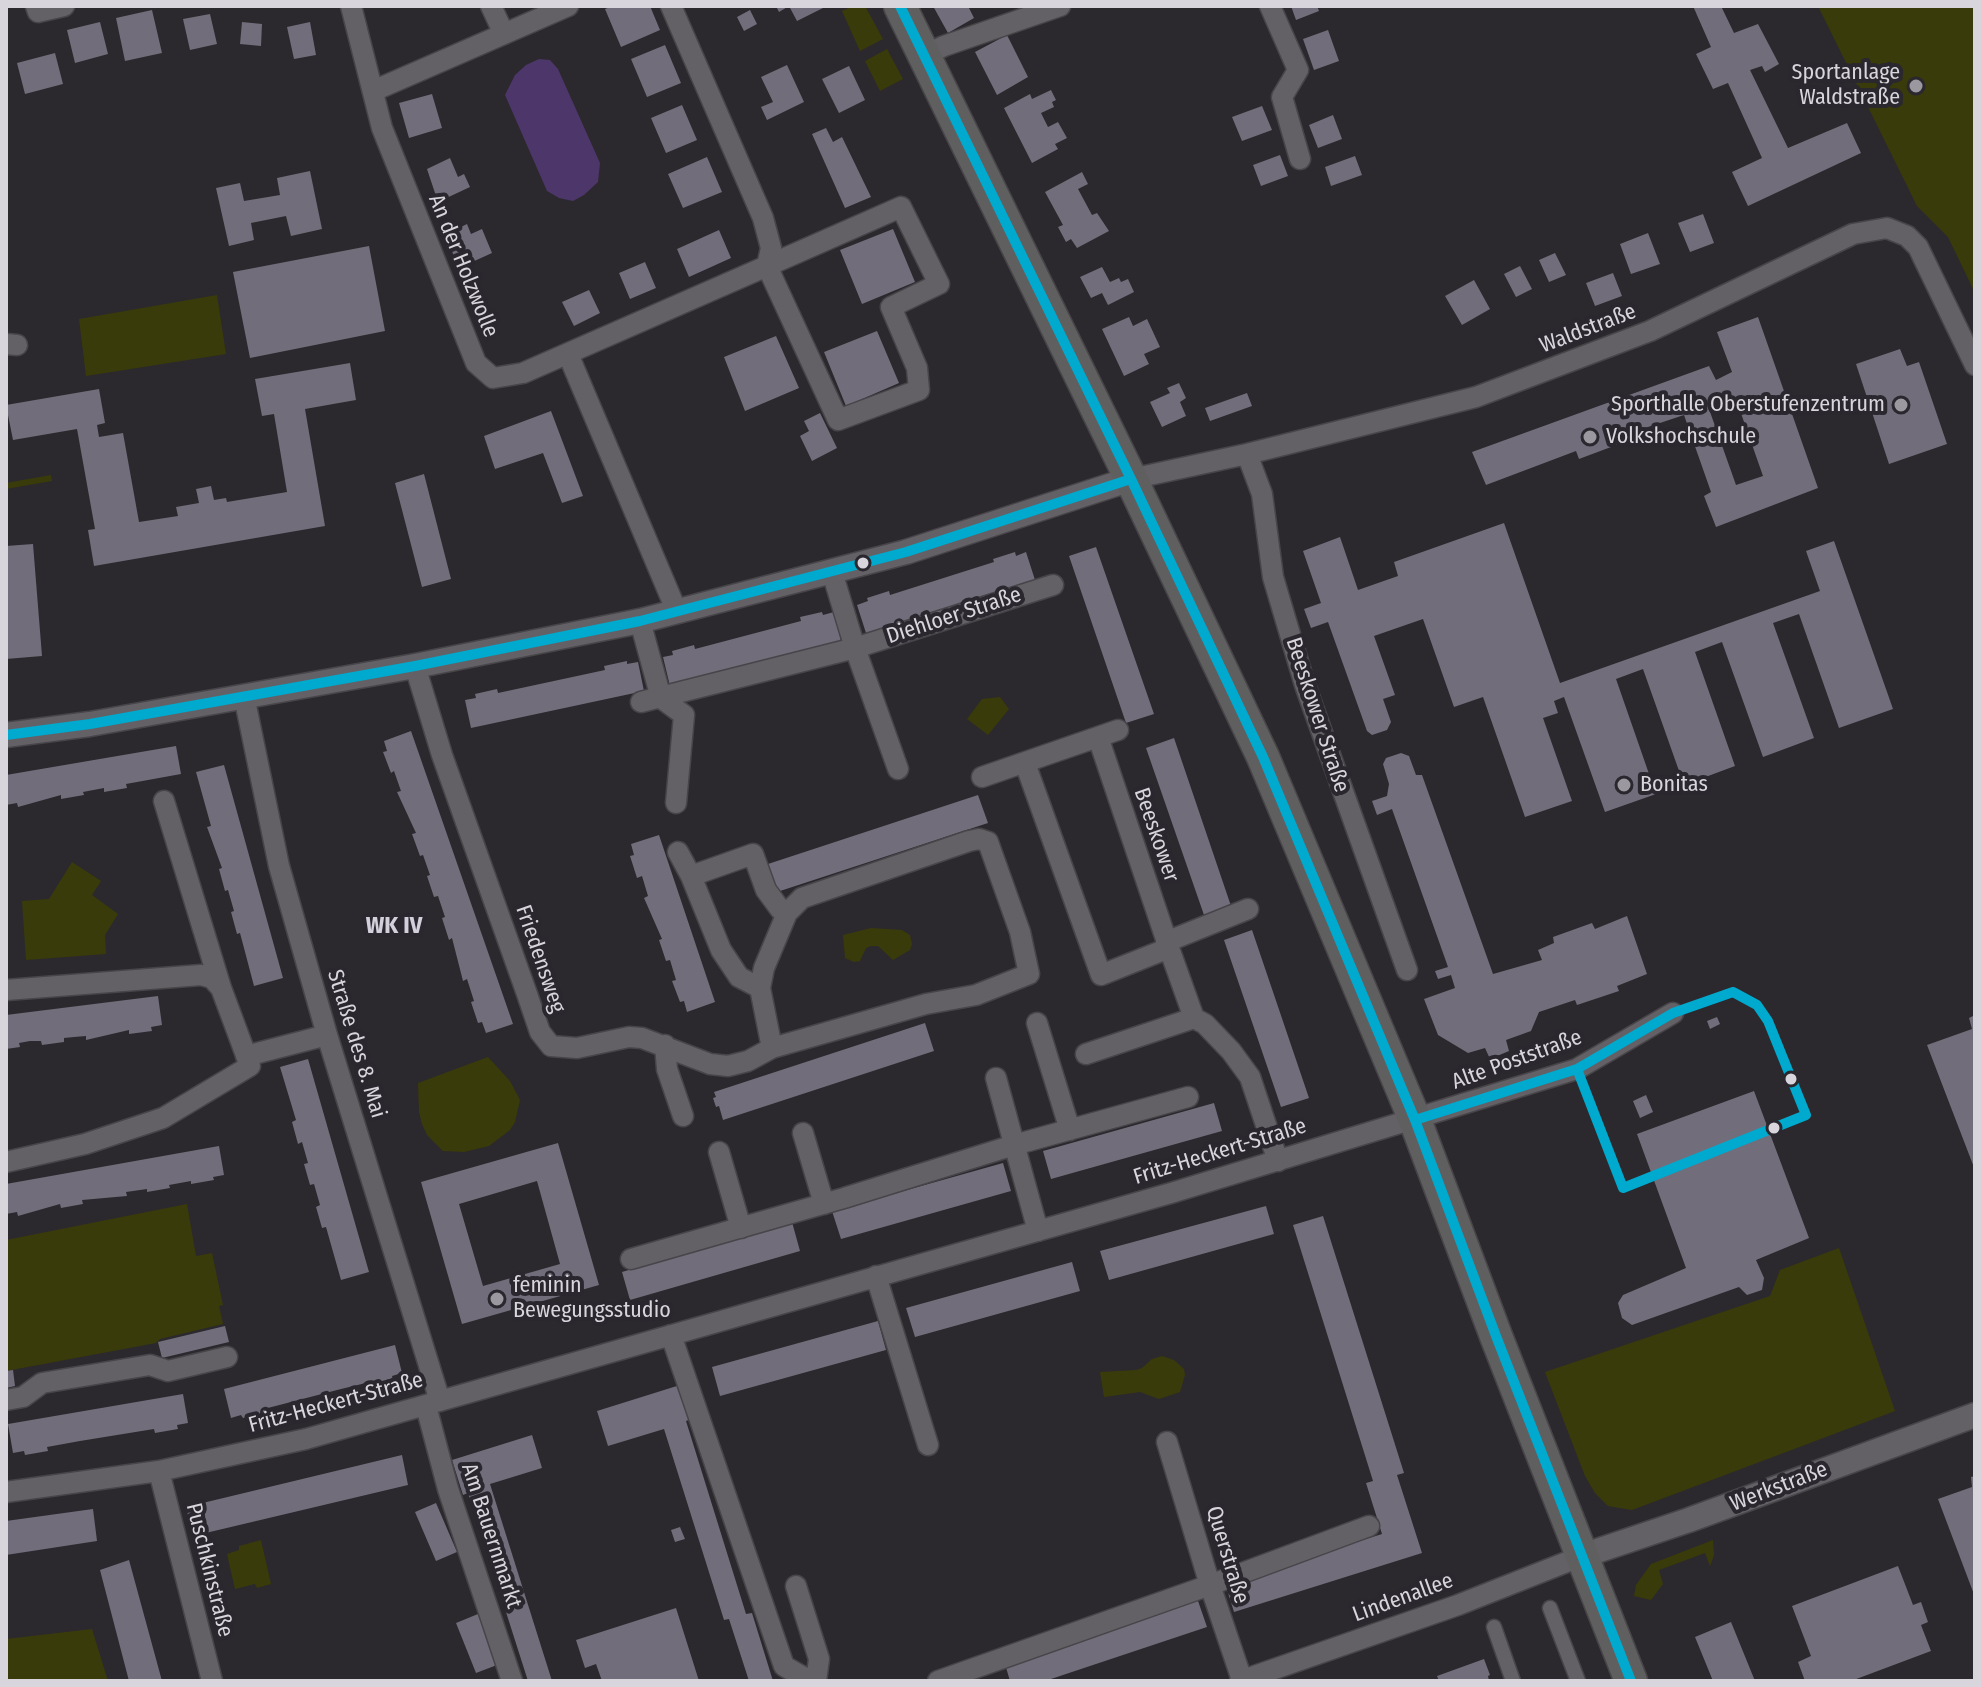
<!DOCTYPE html>
<meta charset="utf-8">
<style>
body{margin:0}
#map{position:relative;width:1981px;height:1687px;overflow:hidden;background:#2b292d;font-family:"Fira Sans Condensed",sans-serif}
canvas{display:block}
.frame{position:absolute;inset:0;border:8px solid #d8d6dc;pointer-events:none}
</style>
<div id="map">
<canvas width="1981" height="1687"></canvas>
<div class="frame"></div>
</div>
<script>
const ctx = document.querySelector('canvas').getContext('2d');
ctx.lineJoin = 'round';
function paint(path, color) {
  ctx.fillStyle = color;
  ctx.fill(path, 'evenodd');
}
function shape(rows) {
  const path = new Path2D();
  for (const r of rows) {
    path.moveTo(r[0], r[1]);
    for (let i = 2; i < r.length; i += 2) path.lineTo(r[i], r[i + 1]);
  }
  return path;
}
function strokePath(path, color, width, dash) {
  ctx.strokeStyle = color;
  ctx.lineWidth = width;
  ctx.lineCap = dash ? 'butt' : 'round';
  ctx.setLineDash(dash || []);
  ctx.stroke(path);
}
function label(font, color, halo, rows, align = 'center') {
  ctx.font = font + ' "Fira Sans Condensed",sans-serif';
  ctx.lineWidth = 8;
  ctx.setLineDash([]);
  ctx.textBaseline = 'middle';
  ctx.strokeStyle = halo;
  ctx.fillStyle = color;
  for (const [text, x, y, turn = 0] of rows) {
    ctx.save();
    ctx.translate(x, y);
    ctx.rotate((+turn || 0) * Math.PI / 180);
    ctx.textAlign = isNaN(turn) ? turn : align;
    if (halo) ctx.strokeText(text, 0, 0);
    ctx.fillText(text, 0, 0);
    ctx.restore();
  }
}
const green = shape([
 [853,6,865,6,883,39,860,51,842,11],
 [1818,6,1975,6,1975,293,1948,237,1917,206],
 [887,49,903,79,880,91,865,61],
 [217,295,226,354,86,376,79,319],
 [51,475,52,481,6,489,6,483],
 [1000,697,1009,709,988,735,967,719,982,699],
 [72,862,101,881,92,895,118,914,105,935,106,954,26,960,22,901,49,899],
 [871,928,902,930,910,935,912,944,910,950,893,960,878,946,871,946,866,948,860,961,854,962,845,958,843,935],
 [488,1057,510,1081,520,1100,515,1122,510,1130,489,1146,464,1152,443,1151,427,1135,422,1124,419,1112,418,1083],
 [187,1204,196,1256,212,1253,223,1305,219,1306,223,1324,160,1339,156,1343,6,1371,6,1240],
 [1839,1248,1895,1411,1632,1510,1608,1506,1595,1493,1585,1476,1545,1372,1770,1296,1780,1270],
 [1162,1356,1174,1360,1184,1369,1185,1375,1180,1392,1159,1399,1140,1392,1104,1397,1100,1372,1136,1370,1142,1368,1152,1359],
 [261,1540,271,1584,257,1588,255,1584,235,1589,227,1554,239,1550,239,1546],
 [1713,1540,1714,1555,1710,1566,1705,1553,1659,1570,1663,1584,1651,1600,1634,1596,1636,1585,1651,1564],
 [92,1629,108,1681,6,1681,6,1639]
]);
const water = shape([
 [539,59,550,60,558,69,600,163,598,182,584,195,573,201,559,198,547,191,505,95,515,75,526,65]
]);
const building = shape([
 [613,6,650,6,660,30,621,47,605,9],
 [776,6,827,6,797,21,789,6,779,12],
 [933,6,968,6,974,18,948,33],
 [1291,6,1317,6,1319,11,1296,20],
 [1693,6,1721,6,1734,33,1758,24,1779,64,1765,72,1762,66,1750,70,1788,148,1847,123,1861,153,1748,206,1732,172,1762,158,1728,83,1713,89,1696,54,1711,47],
 [152,10,162,53,125,61,116,18],
 [750,10,757,24,744,31,737,17],
 [210,14,217,44,190,50,183,19],
 [100,22,108,54,75,63,67,30],
 [242,22,262,24,261,46,240,44],
 [310,22,316,55,294,59,287,27],
 [1328,30,1339,61,1314,70,1303,39],
 [1007,35,1028,77,997,95,975,52],
 [665,45,681,83,647,97,631,59],
 [55,53,63,84,25,94,17,63],
 [787,65,804,102,767,120,761,107,773,102,761,77],
 [849,66,865,100,839,113,822,79],
 [1051,90,1056,100,1052,102,1054,107,1041,113,1048,127,1058,122,1067,138,1055,144,1058,149,1032,163,1004,108,1030,94,1032,99],
 [432,94,442,128,409,138,399,103],
 [682,105,697,140,666,153,651,118],
 [1262,106,1272,130,1242,141,1232,117],
 [1333,115,1342,139,1318,148,1309,125],
 [826,128,833,142,842,137,871,197,845,208,812,134],
 [1280,155,1288,176,1261,186,1253,165],
 [1355,156,1362,175,1331,186,1325,167],
 [707,157,722,192,683,208,668,174],
 [450,158,458,177,464,174,470,187,438,202,427,169],
 [310,171,322,229,291,236,286,216,251,223,254,240,229,246,216,188,240,183,244,201,280,195,277,178],
 [1082,172,1088,184,1078,189,1092,215,1097,213,1109,231,1077,248,1071,239,1066,242,1058,227,1063,225,1045,192],
 [1703,214,1714,243,1690,252,1678,223],
 [467,224,471,234,482,229,492,253,459,268,445,235],
 [893,229,915,282,862,304,840,250],
 [719,230,731,258,689,277,677,249],
 [1648,233,1660,264,1631,274,1620,244],
 [369,246,385,331,250,358,233,272],
 [1555,253,1566,275,1549,282,1539,260],
 [645,262,656,288,630,299,619,273],
 [1520,266,1532,289,1516,297,1504,274],
 [1102,267,1110,282,1119,278,1121,282,1128,279,1134,292,1108,305,1102,293,1091,298,1080,277],
 [1613,273,1622,296,1595,306,1586,283],
 [1474,280,1490,309,1462,325,1445,296],
 [589,290,600,313,574,326,562,302],
 [1129,317,1133,326,1147,319,1160,347,1144,354,1149,364,1124,376,1102,329],
 [1758,317,1818,488,1716,527,1704,496,1711,492,1684,415,1624,435,1627,441,1579,459,1576,451,1486,485,1472,452,1709,366,1716,380,1732,372,1717,332],
 [1736,399,1763,476,1736,485,1709,409],
 [877,331,899,383,846,406,824,352],
 [776,336,799,388,745,411,724,357],
 [1900,349,1907,366,1919,362,1947,444,1889,464,1856,364],
 [350,363,356,400,305,409,325,526,94,566,88,530,95,529,77,429,13,440,6,405,99,389,105,423,97,425,99,437,123,433,139,522,178,516,176,507,199,503,196,489,211,486,214,500,226,498,227,502,287,492,274,414,262,416,255,379],
 [1179,383,1186,398,1180,402,1186,416,1162,427,1150,402,1170,393,1167,388],
 [1247,393,1252,406,1210,421,1205,408],
 [551,411,583,496,562,503,543,453,495,469,484,436],
 [820,413,837,448,812,461,800,436,809,431,804,421],
 [424,474,451,579,422,587,395,483],
 [1504,523,1560,683,1820,591,1806,551,1834,541,1893,709,1839,728,1799,614,1773,623,1814,738,1763,757,1722,642,1695,652,1735,766,1684,785,1643,669,1616,679,1656,794,1605,812,1564,697,1554,701,1558,713,1543,718,1572,801,1525,817,1483,697,1454,707,1423,619,1374,636,1395,695,1383,699,1391,722,1387,730,1372,735,1367,731,1328,622,1311,628,1304,609,1321,603,1303,551,1340,537,1358,590,1398,576,1394,562],
 [33,544,42,656,6,659,6,546],
 [1096,547,1154,714,1126,723,1069,556],
 [1015,552,1016,556,1026,552,1035,580,866,633,857,605,868,601,867,598,889,591,890,595,994,562,993,559],
 [822,612,823,615,834,612,841,641,670,686,663,657,673,655,672,651,694,645,695,649,767,630,801,621,800,617],
 [627,661,627,664,638,662,644,691,471,728,465,700,476,698,475,694,497,689,498,693,605,670,604,666],
 [411,731,513,1024,486,1033,482,1022,478,1023,471,1002,474,1001,467,979,463,981,452,938,449,940,442,918,445,917,438,896,434,897,427,876,430,875,423,855,420,856,412,834,416,833,397,792,401,791,394,771,391,773,383,752,387,751,384,741],
 [1174,738,1231,906,1204,915,1146,748],
 [176,746,181,774,126,784,127,788,104,792,104,788,83,792,84,795,61,799,61,795,18,807,17,803,6,805,6,775],
 [1401,753,1409,756,1416,775,1422,775,1493,974,1542,960,1538,950,1554,943,1553,937,1592,923,1595,929,1627,916,1647,974,1617,986,1619,991,1577,1005,1575,1000,1539,1012,1531,1031,1506,1040,1509,1051,1490,1059,1485,1048,1468,1053,1438,1035,1424,999,1455,988,1451,975,1438,979,1435,971,1448,967,1392,809,1377,815,1372,801,1387,796,1389,784,1383,764,1386,758],
 [224,765,283,978,254,986,240,933,237,934,231,912,234,911,228,890,225,891,219,869,222,868,207,827,211,826,196,772],
 [978,795,988,823,777,892,768,864],
 [659,835,715,1002,687,1012,684,1001,680,1002,672,981,676,980,670,960,666,961,659,940,662,939,644,898,648,896,642,876,637,878,630,856,634,855,631,844],
 [1252,930,1309,1098,1281,1107,1224,940],
 [158,996,162,1025,151,1027,152,1031,129,1034,129,1030,86,1040,86,1036,74,1037,64,1038,64,1042,42,1045,41,1041,30,1041,19,1043,20,1047,6,1049,6,1015],
 [1975,1015,1975,1170,1927,1045,1972,1029,1969,1018],
 [1717,1017,1720,1024,1710,1029,1707,1021],
 [925,1023,934,1051,723,1120,719,1106,716,1107,713,1098,716,1097,714,1092],
 [308,1059,369,1272,341,1280,326,1227,322,1228,316,1207,320,1205,314,1184,310,1185,304,1164,308,1163,302,1142,298,1144,292,1122,296,1120,280,1067],
 [1754,1091,1809,1238,1756,1260,1764,1278,1762,1290,1747,1295,1739,1287,1632,1325,1622,1318,1618,1303,1623,1295,1686,1268,1637,1134],
 [1646,1095,1653,1112,1640,1118,1633,1101],
 [1214,1103,1222,1131,1051,1179,1043,1151],
 [558,1143,599,1285,462,1324,421,1182],
 [537,1181,560,1264,483,1286,459,1204],
 [219,1146,224,1175,213,1177,214,1180,191,1184,191,1181,169,1185,170,1188,147,1192,147,1189,126,1192,127,1196,82,1200,83,1204,61,1208,60,1204,18,1216,17,1212,6,1214,6,1184],
 [1003,1163,1011,1191,841,1239,832,1211],
 [1266,1206,1274,1234,1109,1280,1100,1251],
 [1323,1216,1404,1473,1397,1475,1422,1553,1234,1612,1225,1583,1382,1534,1366,1483,1373,1481,1293,1225],
 [792,1222,800,1251,630,1300,622,1272],
 [1072,1262,1080,1291,915,1337,906,1308],
 [878,1321,886,1350,720,1396,712,1367],
 [225,1326,229,1342,162,1358,158,1342],
 [395,1345,402,1373,392,1376,393,1380,370,1385,370,1382,341,1389,264,1409,265,1412,243,1418,241,1415,231,1418,224,1389],
 [13,1370,15,1386,6,1388,6,1371],
 [680,1385,691,1419,686,1421,746,1614,752,1613,773,1681,749,1681,729,1619,724,1620,664,1429,608,1446,597,1411],
 [183,1394,188,1423,177,1425,178,1429,155,1433,154,1429,80,1441,47,1447,48,1451,25,1455,24,1451,13,1453,8,1424],
 [532,1435,542,1468,490,1484,552,1681,528,1681,468,1493,463,1495,452,1460],
 [402,1455,408,1485,193,1536,186,1507],
 [1975,1476,1975,1597,1938,1499,1972,1487,1971,1477],
 [436,1503,457,1552,436,1561,415,1512],
 [93,1509,97,1541,6,1555,6,1521],
 [680,1527,685,1539,675,1542,671,1530],
 [129,1560,162,1681,129,1681,100,1570],
 [1898,1566,1913,1605,1921,1602,1928,1622,1921,1625,1931,1651,1851,1681,1805,1681,1798,1662,1811,1656,1792,1606],
 [1197,1598,1207,1627,1045,1681,1010,1681,1005,1664],
 [676,1608,699,1681,602,1681,596,1664,585,1668,576,1640],
 [478,1614,497,1665,476,1673,456,1623],
 [1731,1622,1755,1681,1713,1681,1695,1637],
 [1484,1659,1490,1675,1488,1676,1489,1681,1439,1681,1437,1676]
]);
const pedestrian = shape([
 [1550,1608,1578,1681],
 [1494,1627,1513,1681]
]);
const minor = shape([
 [36,6,38,12,64,6],
 [351,6,382,128,476,363,493,378,523,373,767,266,771,248,763,218,671,6],
 [491,6,504,34],
 [1270,6,1298,70,1282,97,1300,159],
 [925,55,944,46,1060,6],
 [373,91,568,6],
 [901,207,939,284,891,307,917,368,919,390,838,420,767,266,901,207],
 [6,344,17,345],
 [568,354,677,612],
 [1247,454,1262,494,1273,577,1305,685,1407,970],
 [1131,479,1247,454,1476,397,1650,331,1853,234,1887,228,1907,236,1918,247,1975,365],
 [832,572,855,648,1053,585],
 [640,621,661,698,684,715,676,803],
 [415,666,442,755,527,994,540,1032,551,1046,577,1048,629,1037,642,1038,710,1064,728,1066,748,1061,772,1048,926,1004,976,995,1029,974,1020,932,988,842,979,839,969,841,802,898,787,913,764,968,760,988,772,1048],
 [244,696,279,866,327,1035,440,1401],
 [641,702,855,648,898,769],
 [1098,737,1169,948],
 [1025,763,1101,975,1169,948,1194,1018,1205,1024,1231,1051,1250,1077,1278,1161],
 [982,777,1118,730],
 [164,801,221,988],
 [678,852,691,876],
 [1166,942,1248,909],
 [760,988,739,977,721,950,691,876,753,854,766,890,780,909,787,913],
 [6,990,201,975,212,978,221,988,250,1066,163,1118,85,1144,6,1162],
 [1037,1023,1070,1130],
 [665,1045,667,1069,683,1116],
 [1086,1054,1194,1018],
 [246,1056,327,1035],
 [996,1078,1038,1231],
 [803,1133,824,1204],
 [719,1152,741,1228],
 [631,1259,844,1198,1014,1145,1188,1097],
 [876,1276,928,1445],
 [671,1335,784,1666,810,1681],
 [6,1400,23,1397,42,1383,150,1365,168,1371,227,1357],
 [426,1406,448,1489,512,1681],
 [1167,1442,1210,1585,1242,1680],
 [159,1471,212,1681],
 [6,1492,159,1471,306,1439,1171,1193,1577,1069,1673,1013],
 [796,1586,819,1659,816,1681],
 [938,1681,1210,1585,1369,1526],
 [1240,1681,1458,1605,1582,1556]
]);
const tertiary = shape([
 [6,735,90,724,415,666,640,621,906,552,1131,479],
 [1582,1556,1689,1520,1975,1415]
]);
const primary = shape([
 [900,6,1131,479,1263,757,1415,1120,1496,1336,1631,1681]
]);
const bus1 = shape([
 [900,6,1131,479,1263,757,1415,1120,1496,1336,1631,1681],
 [6,735,90,724,415,666,640,621,906,552,1131,479],
 [1733,992,1757,1005,1768,1021,1806,1115,1623,1188,1577,1069,1673,1013,1733,992],
 [1415,1120,1577,1069]
]);
const markers = [
 [1916,86,8,"#9b999f"],
 [1901,405,8,"#9b999f"],
 [1590,437,8,"#9b999f"],
 [863,563,7,"#d8d6dc"],
 [1624,785,8,"#9b999f"],
 [1791,1079,7,"#d8d6dc"],
 [1774,1128,7,"#d8d6dc"],
 [497,1299,8,"#9b999f"]
];
const poiNames = [
 ["Sportanlage",1900,73,"right"],
 ["Waldstraße",1900,98,"right"],
 ["Sporthalle Oberstufenzentrum",1885,405,"right"],
 ["Volkshochschule",1606,437],
 ["Bonitas",1640,785],
 ["feminin",513,1286],
 ["Bewegungsstudio",513,1311]
];
const streetNames = [
 ["An der Holzwolle",463,266,68],
 ["Waldstraße",1588,329,-21],
 ["Diehloer Straße",954,616,-18],
 ["Beeskower Straße",1317,715,72],
 ["Beeskower",1156,835,71],
 ["Friedensweg",540,959,71],
 ["Straße des 8. Mai",356,1044,73],
 ["Alte Poststraße",1517,1060,-20],
 ["Fritz-Heckert-Straße",1220,1152,-17],
 ["Fritz-Heckert-Straße",336,1403,-15],
 ["Werkstraße",1779,1487,-21],
 ["Am Bauernmarkt",491,1536,72],
 ["Querstraße",1227,1555,73],
 ["Puschkinstraße",209,1570,76],
 ["Lindenallee",1403,1598,-20]
];
const neighbourhoodNames = [
 ["WK IV",394,926]
];
paint(green, '#3a3b0a');
paint(water, '#4d3669');
paint(building, '#726d7b');
strokePath(pedestrian, '#474549', 17);
strokePath(minor, '#474549', 23);
strokePath(tertiary, '#474549', 27);
strokePath(primary, '#474549', 35);
strokePath(pedestrian, '#636165', 14);
strokePath(minor, '#636165', 20);
strokePath(tertiary, '#636165', 24);
strokePath(primary, '#605f5f', 32);
strokePath(bus1, '#00a9ce', 10);
for (const [x, y, r, color] of markers) {
  const dot = new Path2D();
  dot.arc(x, y, r, 0, 2 * Math.PI);
  ctx.fillStyle = color;
  ctx.fill(dot);
  strokePath(dot, '#2a272f', 3);
}
label('22px', '#d8d6dc', '#2a272f', poiNames, 'left');
label('22px', '#d8d6dc', '#2a272f', streetNames);
label('bold 24px', '#d4d0db', '#2a272f', neighbourhoodNames);
</script>
